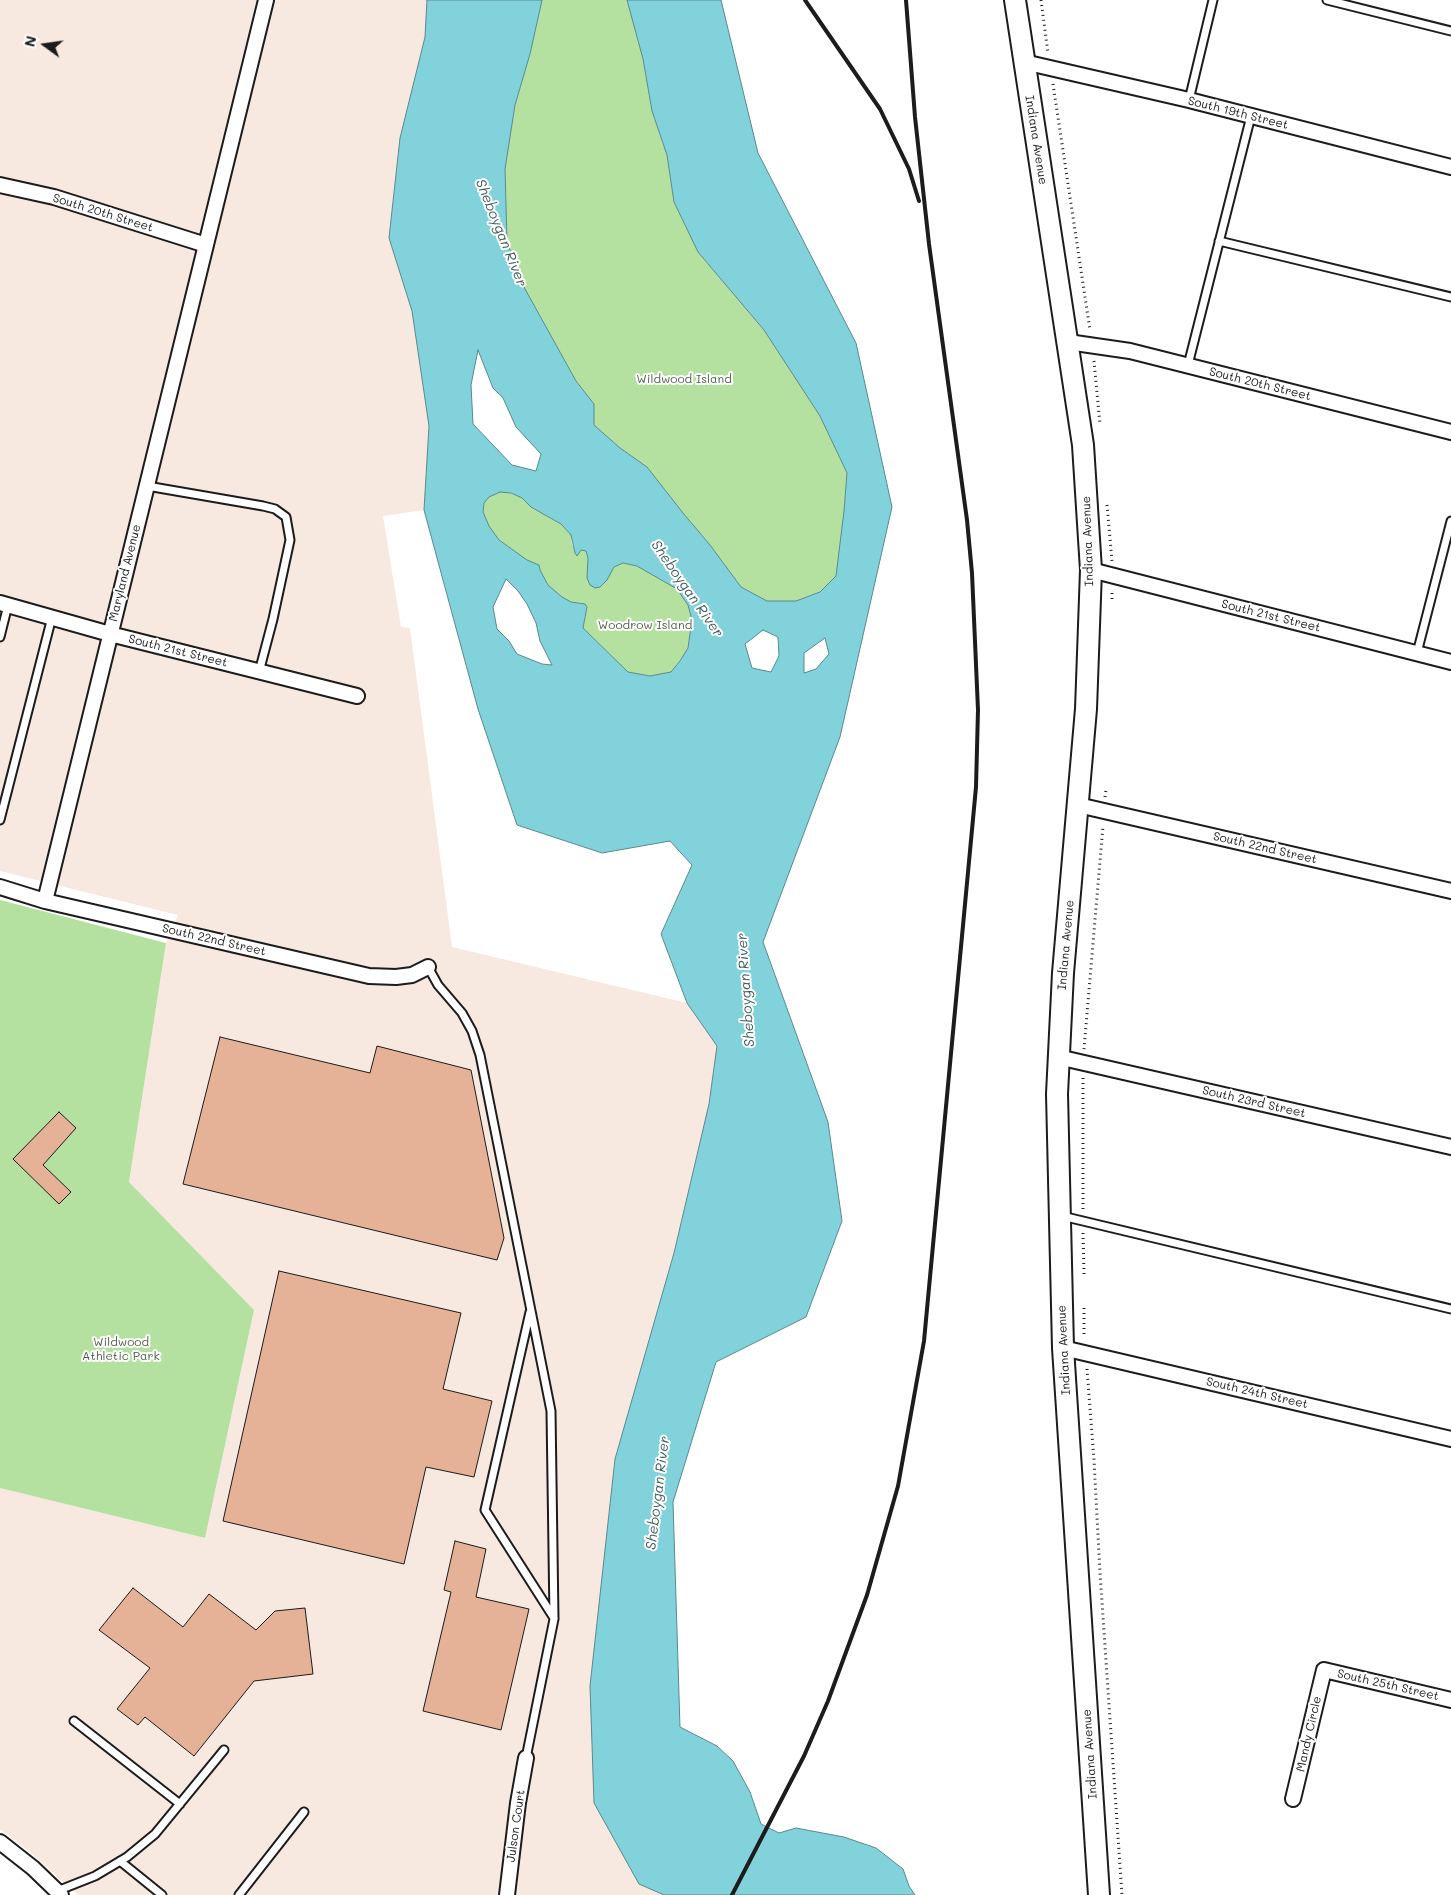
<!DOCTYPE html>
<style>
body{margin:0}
#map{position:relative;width:1451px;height:1895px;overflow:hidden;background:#fff;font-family:Mali,sans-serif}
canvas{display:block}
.north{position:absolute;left:20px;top:20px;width:50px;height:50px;-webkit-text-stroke:4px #fff;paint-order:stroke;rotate:284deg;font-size:14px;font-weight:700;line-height:20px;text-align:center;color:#1c1c1c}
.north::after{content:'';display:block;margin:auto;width:18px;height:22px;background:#1c1c1c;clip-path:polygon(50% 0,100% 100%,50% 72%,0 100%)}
</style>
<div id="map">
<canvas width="1451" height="1895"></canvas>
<div class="north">N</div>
</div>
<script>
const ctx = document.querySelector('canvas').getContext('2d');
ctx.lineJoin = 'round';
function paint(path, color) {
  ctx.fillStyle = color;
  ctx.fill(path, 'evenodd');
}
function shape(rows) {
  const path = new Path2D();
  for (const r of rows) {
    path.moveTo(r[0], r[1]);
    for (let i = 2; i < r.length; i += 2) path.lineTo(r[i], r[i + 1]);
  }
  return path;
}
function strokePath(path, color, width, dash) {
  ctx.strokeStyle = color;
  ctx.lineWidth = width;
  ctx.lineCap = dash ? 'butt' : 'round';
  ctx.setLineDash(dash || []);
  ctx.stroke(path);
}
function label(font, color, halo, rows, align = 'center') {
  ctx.font = font + ' Mali,sans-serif';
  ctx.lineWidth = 4;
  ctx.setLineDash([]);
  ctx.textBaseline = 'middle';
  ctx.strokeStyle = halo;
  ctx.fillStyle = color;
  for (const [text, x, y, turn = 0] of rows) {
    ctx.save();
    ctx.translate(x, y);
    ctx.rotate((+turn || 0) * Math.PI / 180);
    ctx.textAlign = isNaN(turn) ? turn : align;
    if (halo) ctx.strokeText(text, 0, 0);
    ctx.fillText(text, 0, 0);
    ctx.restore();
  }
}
const built = shape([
 [0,0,427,0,425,37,400,138,389,238,412,311,429,426,424,510,383,516,401,627,410,628,452,947,687,1003,717,1046,709,1104,674,1253,615,1459,590,1686,639,1884,664,1895,78,1895,32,1854,0,1829,0,1488,205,1538,254,1310,129,1182,166,943,178,915,0,871]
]);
const green = shape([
 [542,0,627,0,643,59,652,111,667,155,674,202,698,252,764,330,820,416,847,473,844,511,836,576,820,592,796,601,767,601,741,587,710,545,683,513,647,467,620,448,594,425,594,404,576,381,525,289,507,242,505,169,515,105,530,54],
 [500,492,510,493,522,498,531,507,561,524,571,535,572,544,577,556,581,549,586,551,588,558,587,578,610,573,614,567,622,563,637,566,677,589,688,605,692,619,688,648,680,661,671,672,650,676,628,672,583,628,587,607,581,603,571,602,562,597,548,585,540,570,539,565,527,560,499,540,489,526,483,512,484,503,489,497],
 [0,900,166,943,129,1182,254,1310,205,1538,0,1488]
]);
const water = shape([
 [427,0,542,0,530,54,515,105,505,169,507,242,525,289,576,381,594,404,594,425,620,448,647,467,683,513,710,545,741,587,767,601,796,601,820,592,836,576,844,511,847,473,820,416,764,330,698,252,674,202,667,155,652,111,643,59,627,0,721,0,758,153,856,343,892,507,840,737,763,942,828,1122,842,1221,806,1317,716,1362,673,1502,680,1727,717,1746,733,1761,750,1792,761,1824,779,1833,796,1828,844,1837,876,1848,903,1869,909,1886,915,1895,664,1895,639,1884,594,1803,590,1686,615,1459,674,1253,709,1104,717,1046,687,1003,661,934,692,865,670,841,602,853,517,825,478,709,424,510,429,426,412,311,389,238,400,138,425,37,427,0],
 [478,350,493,388,503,398,516,427,541,454,536,471,512,465,473,424,471,385,478,350],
 [500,492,511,493,522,498,531,507,561,524,571,535,575,553,577,556,581,550,586,551,588,558,587,578,590,585,595,588,600,587,607,580,614,567,623,563,637,566,677,589,688,605,692,620,688,648,680,661,671,672,650,676,628,672,583,628,587,607,585,604,571,602,562,597,548,585,540,570,539,565,527,560,499,540,489,526,483,512,484,503,489,497,500,492],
 [506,579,518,591,527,604,536,623,540,641,552,665,542,664,517,654,509,641,497,629,493,607,506,579],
 [763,630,778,637,779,656,771,672,752,668,745,644,763,630],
 [825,638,829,654,816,669,804,673,804,653,825,638]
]);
const building = shape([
 [220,1037,370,1073,377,1046,471,1070,504,1238,497,1260,183,1184,220,1037],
 [59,1112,76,1128,43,1165,71,1192,59,1204,13,1159,59,1112],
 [279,1271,461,1313,443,1389,492,1401,474,1477,426,1467,404,1564,223,1521,279,1271],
 [455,1541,486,1549,476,1597,529,1609,501,1730,423,1711,451,1592,444,1590,455,1541],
 [133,1588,183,1627,209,1594,256,1630,275,1611,305,1608,313,1674,254,1681,194,1756,145,1717,138,1725,117,1709,150,1668,99,1630,133,1588]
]);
const path = shape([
 [1041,0,1048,53],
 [1053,84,1090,330],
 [1094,361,1100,424],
 [1107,505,1112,561],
 [1112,599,1112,590],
 [1105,797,1106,789],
 [1084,1049,1103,826],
 [1083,1078,1083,1209],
 [1083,1233,1084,1274],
 [1084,1308,1084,1338],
 [1087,1369,1094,1460,1100,1573,1122,1895]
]);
const lane = shape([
 [1327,0,1451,31],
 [1189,100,1213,0],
 [1219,241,1451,297],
 [1188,365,1251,116],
 [147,486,263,506,275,509,286,517,290,540,273,619,259,672],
 [0,637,8,605],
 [1417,653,1451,521],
 [0,820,52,617],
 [428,967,438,985,462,1013,472,1031,480,1055,551,1411,554,1619,526,1758],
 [1062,1216,1451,1309],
 [530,1312,485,1510,554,1618],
 [74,1721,180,1804],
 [120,1861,162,1895],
 [57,1891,95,1876,127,1857,155,1834,224,1750],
 [239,1895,304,1812]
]);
const street = shape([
 [1024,62,1189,100,1451,167],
 [0,185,54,197,206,245],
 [1068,342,1130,351,1451,432],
 [1091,570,1451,662],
 [0,603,110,634,357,696],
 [1078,805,1451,891],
 [0,887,45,901,369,976,396,977,412,975,428,967],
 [45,901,266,0],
 [1058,1057,1451,1147],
 [1063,1348,1451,1439],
 [1293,1799,1324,1670,1451,1700],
 [0,1842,33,1868,61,1895],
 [507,1895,518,1803,526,1758]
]);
const secondary = shape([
 [1015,0,1083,445,1091,570,1086,709,1063,973,1057,1094,1063,1348,1099,1895]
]);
const rail = shape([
 [805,0,880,109,909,169,919,201],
 [732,1895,804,1756,828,1701,867,1595,898,1486,924,1341,976,787,978,710,972,573,967,520,929,244,915,117,906,0]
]);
const streetNames = [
 ["South 19th Street",1238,113,14],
 ["Indiana Avenue",1036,140,81],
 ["South 20th Street",103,213,17],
 ["South 20th Street",1260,384,14],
 ["Indiana Avenue",1088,541,-92],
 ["Maryland Avenue",125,573,-76],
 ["South 21st Street",1271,616,14],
 ["South 21st Street",178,651,14],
 ["South 22nd Street",1265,848,13],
 ["South 22nd Street",214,940,13],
 ["Indiana Avenue",1066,945,-85],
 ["South 23rd Street",1254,1102,13],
 ["Indiana Avenue",1064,1350,-93],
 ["South 24th Street",1257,1393,13],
 ["South 25th Street",1388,1685,13],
 ["Mandy Circle",1309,1734,-77],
 ["Indiana Avenue",1090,1754,-94],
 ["Julson Court",516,1826,-82]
];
const parkNames = [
 ["Wildwood Island",684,379],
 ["Woodrow Island",645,625],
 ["Wildwood",121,1342],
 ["Athletic Park",121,1356]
];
const waterNames = [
 ["Sheboygan River",501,233,68],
 ["Sheboygan River",687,589,55],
 ["Sheboygan River",746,990,-94],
 ["Sheboygan River",658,1493,-83]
];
paint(built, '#f7e8e0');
paint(green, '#b4e1a0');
paint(water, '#81d2da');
strokePath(water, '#59898e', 1);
paint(building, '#e5b298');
strokePath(building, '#1c1c1c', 1);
strokePath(lane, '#1c1c1c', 11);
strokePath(street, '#1c1c1c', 18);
strokePath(secondary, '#1c1c1c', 24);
strokePath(path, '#1c1c1c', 3, [1, 4]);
strokePath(lane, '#fff', 7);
strokePath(street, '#fff', 14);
strokePath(secondary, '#fff', 20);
strokePath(rail, '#1c1c1c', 4);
label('12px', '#1c1c1c', '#fff', streetNames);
label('12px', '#51614a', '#fff', parkNames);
label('italic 14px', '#3f5c5e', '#fff', waterNames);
</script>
